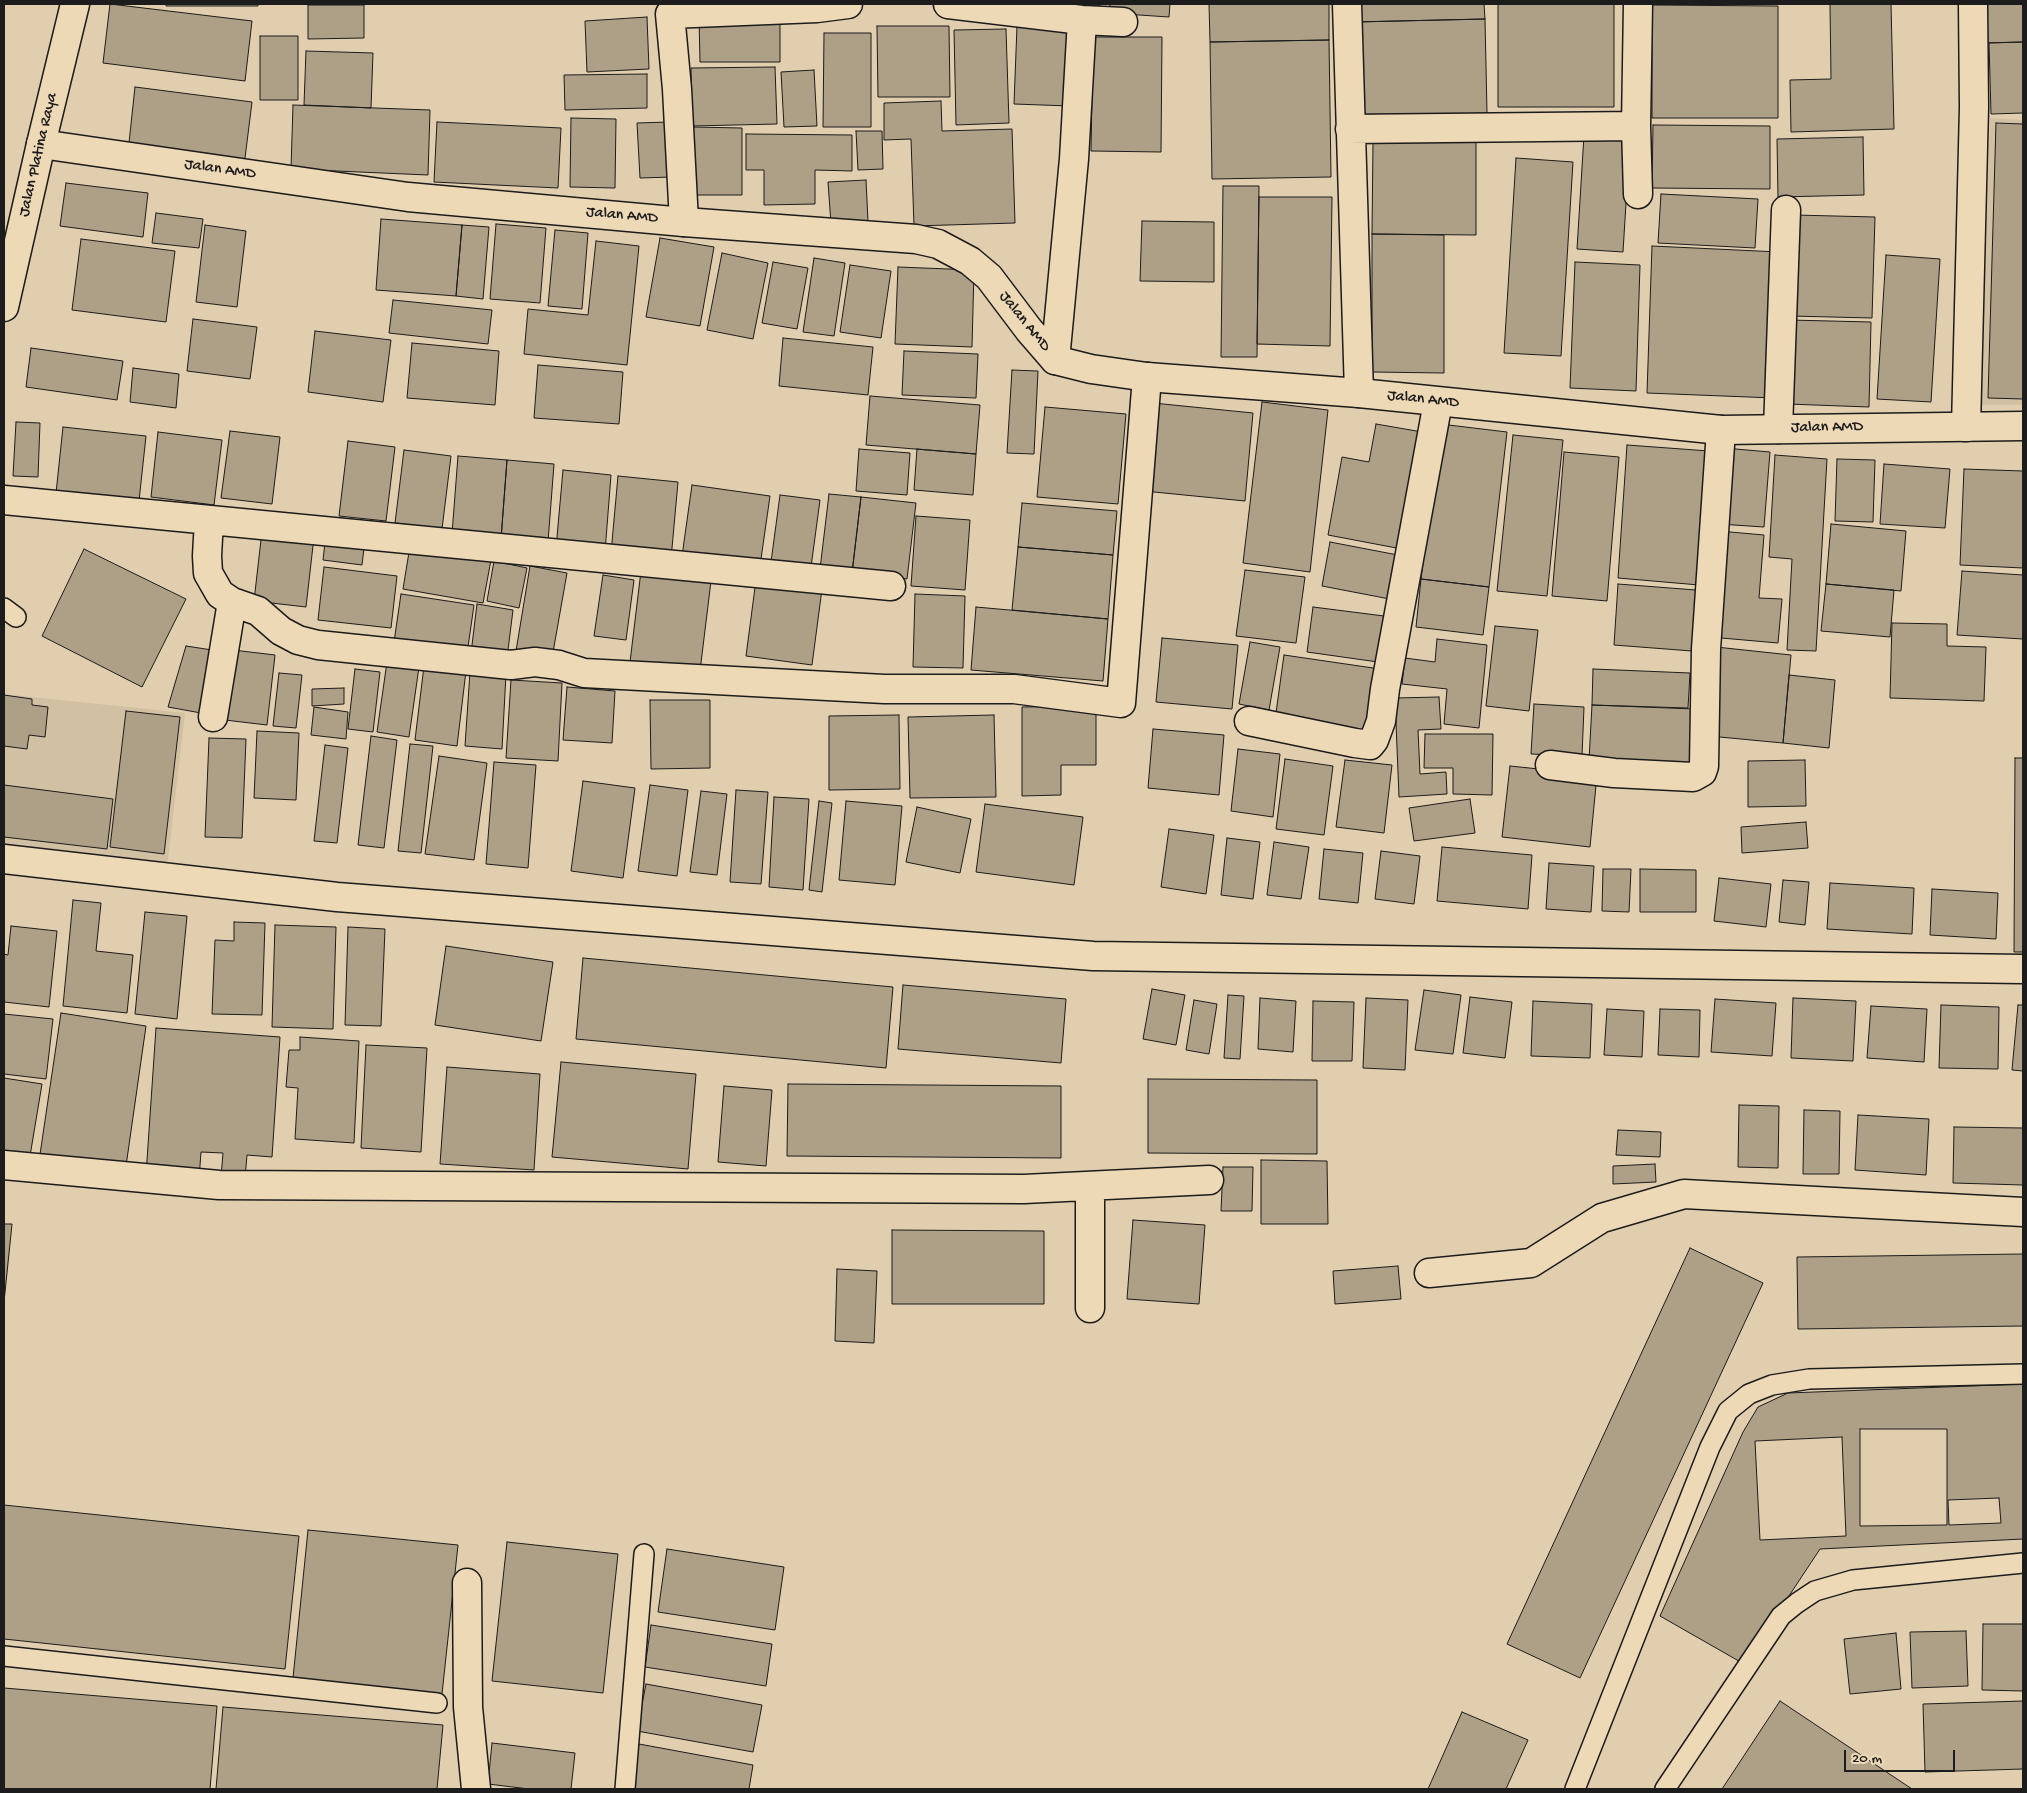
<!DOCTYPE html>
<style>
body{margin:0}
#map{position:relative;width:2027px;height:1793px;overflow:hidden;background:#e1ceae;font-family:"Gochi Hand",sans-serif}
canvas{display:block}
.frame{position:absolute;inset:0;border:5px solid #1c1c1c;pointer-events:none}
.scale{position:absolute;left:1844px;top:1750px;width:111px;height:22px;box-sizing:border-box;border:2px solid #1c1c1c;border-top:0;padding-left:6px;font-size:15px;line-height:18px;white-space:nowrap;color:#1c1c1c;-webkit-text-stroke:4px #eed9b7;paint-order:stroke}
</style>
<div id="map">
<canvas width="2027" height="1793"></canvas>
<div class="frame"></div>
<div class="scale">20 m</div>
</div>
<script>
const ctx = document.querySelector('canvas').getContext('2d');
ctx.lineJoin = 'round';
function paint(path, color) {
  ctx.fillStyle = color;
  ctx.fill(path, 'evenodd');
}
function shape(rows) {
  const path = new Path2D();
  for (const r of rows) {
    path.moveTo(r[0], r[1]);
    for (let i = 2; i < r.length; i += 2) path.lineTo(r[i], r[i + 1]);
  }
  return path;
}
function strokePath(path, color, width, dash) {
  ctx.strokeStyle = color;
  ctx.lineWidth = width;
  ctx.lineCap = dash ? 'butt' : 'round';
  ctx.setLineDash(dash || []);
  ctx.stroke(path);
}
function label(font, color, halo, rows, align = 'center') {
  ctx.font = font + ' "Gochi Hand",sans-serif';
  ctx.lineWidth = 4.5;
  ctx.setLineDash([]);
  ctx.textBaseline = 'middle';
  ctx.strokeStyle = halo;
  ctx.fillStyle = color;
  for (const [text, x, y, turn = 0] of rows) {
    ctx.save();
    ctx.translate(x, y);
    ctx.rotate((+turn || 0) * Math.PI / 180);
    ctx.textAlign = isNaN(turn) ? turn : align;
    if (halo) ctx.strokeText(text, 0, 0);
    ctx.fillText(text, 0, 0);
    ctx.restore();
  }
}
const built = shape([
 [1990,118,2023,120,2023,405,1981,405],
 [4,694,185,713,167,868,4,845]
]);
const building = shape([
 [110,4,252,21,245,81,103,63,110,4],
 [166,4,258,4,258,6,166,6,166,4],
 [991,4,1100,4,1100,6,991,7,991,4],
 [1110,4,1170,4,1169,17,1109,13,1110,4],
 [1209,4,1329,4,1329,40,1210,42,1209,4],
 [1353,4,1484,4,1485,19,1354,22,1353,4],
 [1498,4,1614,4,1614,107,1498,107,1498,4],
 [1830,4,1891,4,1894,129,1791,132,1790,80,1831,79,1830,4],
 [1979,4,2023,4,2023,42,1980,43,1979,4],
 [308,5,364,5,364,38,308,39,308,5],
 [1652,5,1778,6,1778,118,1652,118,1652,5],
 [647,17,649,69,587,72,585,21,647,17],
 [699,17,780,17,780,62,700,62,699,17],
 [1485,19,1487,113,1356,117,1354,22,1485,19],
 [877,26,949,26,950,97,878,97,877,26],
 [1017,26,1072,28,1070,106,1014,104,1017,26],
 [1006,29,1009,123,956,125,954,30,1006,29],
 [824,33,871,33,871,127,823,127,824,33],
 [260,36,298,36,298,100,260,100,260,36],
 [1093,37,1162,37,1161,152,1091,151,1093,37],
 [1329,40,1331,177,1212,179,1210,42,1329,40],
 [2023,42,2023,113,1991,114,1989,43,2023,42],
 [306,51,373,53,371,108,304,105,306,51],
 [775,67,777,124,692,126,691,68,775,67],
 [814,70,817,126,784,127,781,72,814,70],
 [647,74,647,108,565,110,564,75,647,74],
 [135,87,252,102,244,166,128,152,135,87],
 [941,101,942,131,1012,129,1015,223,914,226,911,139,884,140,884,103,941,101],
 [293,105,430,110,428,175,291,169,293,105],
 [571,118,616,119,615,188,570,187,571,118],
 [437,122,561,128,558,188,434,182,437,122],
 [669,122,672,177,640,178,637,123,669,122],
 [1996,123,2023,124,2023,399,1988,398,1996,123],
 [1653,125,1770,126,1770,189,1652,188,1653,125],
 [692,127,742,128,742,195,692,195,692,127],
 [856,131,882,131,883,169,858,170,856,131],
 [746,134,852,135,852,171,815,170,815,204,764,205,764,170,746,170,746,134],
 [1584,135,1630,138,1623,252,1577,249,1584,135],
 [1863,137,1864,195,1778,197,1777,139,1863,137],
 [1373,142,1476,142,1476,235,1372,234,1373,142],
 [1516,158,1573,162,1561,356,1504,353,1516,158],
 [866,180,868,221,831,224,828,182,866,180],
 [66,183,148,193,143,237,60,226,66,183],
 [1223,186,1259,186,1257,357,1221,357,1223,186],
 [1661,194,1758,199,1755,248,1658,243,1661,194],
 [1259,197,1332,197,1330,346,1257,344,1259,197],
 [156,213,203,219,199,248,152,243,156,213],
 [1794,215,1875,217,1872,318,1791,316,1794,215],
 [381,219,462,225,456,296,376,290,381,219],
 [1142,221,1214,222,1214,282,1140,281,1142,221],
 [496,224,546,228,540,303,490,299,496,224],
 [205,225,246,231,237,307,196,302,205,225],
 [462,225,489,227,483,299,456,296,462,225],
 [555,230,588,233,582,309,548,306,555,230],
 [1372,234,1444,235,1444,373,1372,372,1372,234],
 [660,238,714,247,700,326,646,317,660,238],
 [81,239,175,251,166,322,72,310,81,239],
 [596,241,639,246,627,365,524,354,528,309,588,315,596,241],
 [1652,246,1779,252,1774,398,1647,393,1652,246],
 [722,253,768,263,753,339,707,330,722,253],
 [1886,255,1940,259,1931,402,1877,399,1886,255],
 [814,258,845,263,834,336,803,332,814,258],
 [773,262,808,268,797,329,762,323,773,262],
 [1575,262,1640,265,1636,391,1570,388,1575,262],
 [850,265,891,271,881,338,840,332,850,265],
 [898,267,974,270,972,347,895,344,898,267],
 [393,300,492,310,488,344,389,333,393,300],
 [193,319,257,327,250,379,187,371,193,319],
 [1789,320,1871,322,1869,407,1787,404,1789,320],
 [315,331,391,340,383,402,308,392,315,331],
 [783,338,873,347,868,395,779,386,783,338],
 [412,343,499,351,495,405,407,398,412,343],
 [31,348,123,361,117,400,26,387,31,348],
 [904,351,978,354,976,398,902,395,904,351],
 [538,365,623,372,619,424,534,418,538,365],
 [133,368,179,374,176,408,130,402,133,368],
 [1012,370,1038,371,1034,454,1007,453,1012,370],
 [870,396,980,405,976,454,866,445,870,396],
 [1262,402,1328,410,1310,572,1243,563,1262,402],
 [1153,403,1253,413,1245,501,1144,491,1153,403],
 [1045,407,1126,414,1118,504,1037,497,1045,407],
 [16,422,40,423,38,477,13,476,16,422],
 [1376,424,1428,433,1407,550,1328,535,1342,457,1369,462,1376,424],
 [1440,424,1507,432,1489,587,1421,579,1440,424],
 [63,427,146,436,139,501,56,493,63,427],
 [230,431,280,437,272,504,221,498,230,431],
 [158,432,222,440,214,505,151,497,158,432],
 [1513,435,1563,440,1547,596,1497,591,1513,435],
 [348,441,395,447,386,521,339,516,348,441],
 [1627,445,1709,451,1699,585,1618,578,1627,445],
 [1724,448,1770,452,1764,527,1719,524,1724,448],
 [859,449,910,453,907,495,856,491,859,449],
 [917,449,976,454,973,495,914,490,917,449],
 [404,450,451,456,442,529,395,523,404,450],
 [1564,452,1619,457,1607,601,1552,596,1564,452],
 [1775,455,1827,459,1816,651,1787,650,1792,559,1769,557,1775,455],
 [458,456,507,460,501,539,452,534,458,456],
 [1837,459,1875,460,1873,522,1835,521,1837,459],
 [507,460,554,464,548,542,501,539,507,460],
 [1884,464,1950,469,1945,528,1880,524,1884,464],
 [1964,469,2023,471,2023,568,1960,565,1964,469],
 [563,470,611,475,605,552,556,548,563,470],
 [618,476,678,482,671,559,611,553,618,476],
 [692,485,770,496,760,566,682,556,692,485],
 [829,494,861,497,852,573,820,569,829,494],
 [780,495,820,500,811,567,771,562,780,495],
 [861,497,916,503,907,579,852,573,861,497],
 [1022,503,1117,511,1113,555,1018,547,1022,503],
 [916,516,970,520,965,590,911,586,916,516],
 [1831,524,1906,531,1901,591,1826,584,1831,524],
 [262,531,314,537,306,607,254,601,262,531],
 [1719,531,1764,535,1759,598,1782,599,1778,643,1710,637,1719,531],
 [326,534,365,539,362,565,323,560,326,534],
 [1330,542,1403,556,1395,600,1322,586,1330,542],
 [410,546,491,560,483,603,403,589,410,546],
 [1018,547,1113,555,1108,619,1012,610,1018,547],
 [84,549,186,599,142,687,42,636,84,549],
 [494,561,527,568,519,608,487,601,494,561],
 [530,566,567,573,552,658,516,651,530,566],
 [324,567,397,576,391,628,318,620,324,567],
 [1245,570,1305,577,1296,643,1236,636,1245,570],
 [641,571,711,581,700,671,630,662,641,571],
 [1962,571,2023,575,2023,639,1957,635,1962,571],
 [603,575,634,580,626,640,594,636,603,575],
 [1421,579,1489,587,1483,635,1416,627,1421,579],
 [756,580,822,589,812,665,746,656,756,580],
 [1618,584,1696,590,1692,651,1614,645,1618,584],
 [1826,584,1894,590,1890,637,1821,631,1826,584],
 [401,594,474,605,467,654,394,642,401,594],
 [915,594,965,596,963,668,913,667,915,594],
 [477,604,513,610,507,658,471,653,477,604],
 [976,607,1108,619,1103,681,971,670,976,607],
 [1313,607,1384,616,1378,662,1307,652,1313,607],
 [1892,623,1947,624,1947,646,1986,647,1984,701,1890,698,1892,623],
 [1495,626,1538,630,1529,711,1486,706,1495,626],
 [1162,638,1238,645,1232,709,1156,702,1162,638],
 [1437,639,1487,645,1479,728,1444,724,1447,689,1402,684,1405,658,1435,662,1437,639],
 [1250,642,1280,647,1269,710,1239,704,1250,642],
 [186,646,212,650,201,713,168,707,186,646],
 [1716,647,1791,655,1783,743,1709,736,1716,647],
 [233,650,275,655,267,725,225,720,233,650],
 [1284,655,1380,669,1371,733,1275,720,1284,655],
 [387,662,419,667,409,737,377,732,387,662],
 [424,666,466,671,457,746,415,740,424,666],
 [355,669,380,672,373,732,348,729,355,669],
 [1593,669,1690,673,1688,708,1592,705,1593,669],
 [470,672,506,674,502,749,465,746,470,672],
 [279,673,302,675,296,728,273,726,279,673],
 [1789,675,1835,680,1829,748,1783,743,1789,675],
 [511,680,562,683,558,761,506,758,511,680],
 [567,687,615,691,612,743,563,740,567,687],
 [344,688,344,704,312,706,312,689,344,688],
 [4,695,32,699,32,705,48,707,45,737,29,735,27,749,4,746,4,695],
 [1439,697,1441,729,1418,730,1420,774,1446,772,1447,794,1399,797,1395,698,1439,697],
 [650,700,710,700,710,768,651,769,650,700],
 [1534,704,1584,707,1582,756,1531,754,1534,704],
 [1592,705,1694,709,1692,764,1589,760,1592,705],
 [1096,706,1096,765,1061,765,1061,795,1022,796,1022,707,1096,706],
 [314,707,348,712,346,739,311,735,314,707],
 [126,711,180,717,164,854,110,847,126,711],
 [899,715,900,789,829,790,829,716,899,715],
 [994,715,996,797,910,798,908,717,994,715],
 [1153,729,1224,735,1219,795,1148,788,1153,729],
 [257,731,299,733,296,800,254,798,257,731],
 [1425,734,1493,734,1492,795,1453,794,1453,768,1424,768,1425,734],
 [371,736,397,740,384,848,358,845,371,736],
 [209,738,246,739,242,838,205,837,209,738],
 [410,744,433,746,421,853,398,851,410,744],
 [325,745,348,748,337,843,314,841,325,745],
 [1238,749,1280,754,1273,817,1231,811,1238,749],
 [439,756,487,763,474,860,425,854,439,756],
 [2015,758,2023,758,2023,952,2014,952,2015,758],
 [1285,759,1333,766,1324,835,1276,829,1285,759],
 [1345,760,1392,765,1384,833,1336,827,1345,760],
 [1805,760,1806,806,1748,807,1748,761,1805,760],
 [494,762,536,765,528,868,486,864,494,762],
 [1510,766,1597,775,1590,847,1502,837,1510,766],
 [583,781,635,788,623,878,571,871,583,781],
 [4,785,113,799,107,849,4,837,4,785],
 [650,785,688,790,677,876,638,871,650,785],
 [736,790,768,792,761,884,730,882,736,790],
 [701,791,727,794,717,875,690,872,701,791],
 [774,797,809,799,803,890,769,887,774,797],
 [1470,799,1475,833,1414,841,1409,808,1470,799],
 [819,801,832,803,822,892,809,890,819,801],
 [846,801,902,806,895,885,839,880,846,801],
 [985,804,1083,817,1074,885,976,872,985,804],
 [917,807,971,819,960,873,906,862,917,807],
 [1806,822,1808,848,1742,853,1741,827,1806,822],
 [1169,829,1214,835,1206,894,1161,887,1169,829],
 [1227,838,1260,842,1253,899,1221,895,1227,838],
 [1274,842,1309,847,1301,899,1267,895,1274,842],
 [1442,847,1532,855,1528,909,1437,901,1442,847],
 [1324,849,1363,853,1358,903,1319,899,1324,849],
 [1381,851,1420,856,1414,904,1375,899,1381,851],
 [1549,863,1594,866,1591,912,1546,909,1549,863],
 [1603,869,1631,869,1629,912,1602,911,1603,869],
 [1640,869,1696,870,1696,912,1640,912,1640,869],
 [1719,878,1771,884,1766,927,1714,921,1719,878],
 [1783,880,1809,882,1805,925,1779,922,1783,880],
 [1830,883,1914,888,1912,934,1827,929,1830,883],
 [1932,889,1998,893,1996,939,1930,935,1932,889],
 [73,900,101,903,96,951,133,955,127,1013,63,1006,73,900],
 [145,912,187,916,177,1019,135,1014,145,912],
 [234,922,265,923,262,1015,212,1014,215,940,234,941,234,922],
 [275,925,336,927,333,1029,272,1027,275,925],
 [11,926,57,931,49,1007,4,1002,4,954,8,955,11,926],
 [348,927,385,929,381,1026,345,1025,348,927],
 [446,946,553,962,541,1041,435,1025,446,946],
 [583,958,893,987,886,1068,576,1039,583,958],
 [903,985,1066,999,1061,1063,898,1049,903,985],
 [1152,989,1185,995,1176,1045,1143,1039,1152,989],
 [1424,990,1461,995,1453,1054,1415,1050,1424,990],
 [1228,995,1244,996,1240,1059,1224,1058,1228,995],
 [1470,997,1512,1002,1505,1058,1463,1053,1470,997],
 [1260,998,1296,1001,1293,1052,1258,1049,1260,998],
 [1366,998,1408,1000,1405,1070,1363,1068,1366,998],
 [1793,998,1856,1001,1853,1061,1791,1058,1793,998],
 [1715,999,1776,1003,1772,1056,1711,1052,1715,999],
 [1194,1000,1217,1004,1209,1054,1186,1050,1194,1000],
 [1313,1001,1354,1002,1352,1061,1312,1061,1313,1001],
 [1533,1001,1592,1004,1590,1058,1531,1056,1533,1001],
 [1941,1005,1999,1007,1998,1069,1939,1068,1941,1005],
 [2018,1005,2023,1005,2023,1071,2012,1070,2018,1005],
 [1871,1006,1927,1009,1924,1062,1867,1058,1871,1006],
 [1607,1009,1644,1011,1642,1057,1604,1055,1607,1009],
 [1660,1009,1700,1010,1699,1057,1658,1055,1660,1009],
 [61,1013,146,1026,125,1173,39,1161,61,1013],
 [4,1014,53,1019,46,1079,4,1074,4,1014],
 [156,1028,280,1037,272,1157,247,1155,245,1179,221,1177,223,1153,201,1152,199,1179,146,1175,156,1028],
 [300,1037,359,1041,354,1143,295,1139,298,1088,286,1087,289,1050,300,1050,300,1037],
 [366,1045,427,1048,421,1152,361,1148,366,1045],
 [561,1062,696,1074,688,1169,552,1157,561,1062],
 [447,1067,540,1074,534,1170,440,1164,447,1067],
 [4,1078,42,1084,29,1162,4,1159,4,1078],
 [1148,1079,1317,1080,1317,1154,1148,1153,1148,1079],
 [788,1084,1061,1086,1061,1158,787,1156,788,1084],
 [724,1086,772,1090,766,1166,718,1162,724,1086],
 [1739,1105,1779,1106,1778,1168,1738,1167,1739,1105],
 [1804,1110,1840,1111,1839,1174,1803,1174,1804,1110],
 [1858,1115,1929,1119,1926,1175,1855,1170,1858,1115],
 [1954,1127,2023,1128,2023,1185,1953,1183,1954,1127],
 [1618,1130,1661,1132,1660,1157,1616,1155,1618,1130],
 [1261,1160,1327,1161,1328,1224,1261,1224,1261,1160],
 [1655,1164,1656,1182,1613,1184,1613,1166,1655,1164],
 [1223,1167,1253,1167,1252,1211,1221,1211,1223,1167],
 [1133,1220,1205,1225,1199,1304,1127,1299,1133,1220],
 [4,1224,12,1224,4,1302,4,1224],
 [892,1230,1044,1231,1044,1304,892,1304,892,1230],
 [1690,1248,1763,1283,1580,1678,1507,1644,1690,1248],
 [2023,1254,2023,1326,1798,1329,1797,1257,2023,1254],
 [1398,1266,1401,1299,1335,1304,1333,1271,1398,1266],
 [837,1269,877,1271,874,1343,835,1341,837,1269],
 [2023,1384,2023,1539,1820,1549,1744,1664,1660,1616,1743,1432,1758,1407,1788,1393,2023,1384],
 [1860,1429,1947,1429,1947,1525,1860,1526,1860,1429],
 [1842,1437,1846,1536,1760,1540,1755,1441,1842,1437],
 [1999,1498,2001,1523,1949,1525,1948,1500,1999,1498],
 [4,1505,299,1536,285,1669,4,1639,4,1505],
 [308,1530,458,1545,442,1694,293,1678,308,1530],
 [507,1542,618,1554,603,1693,492,1681,507,1542],
 [667,1549,784,1567,775,1630,658,1612,667,1549],
 [1983,1624,2023,1624,2023,1691,1982,1690,1983,1624],
 [651,1625,772,1644,766,1686,645,1667,651,1625],
 [1966,1631,1968,1686,1912,1688,1910,1632,1966,1631],
 [1896,1633,1901,1689,1850,1694,1844,1639,1896,1633],
 [646,1684,762,1705,753,1752,637,1731,646,1684],
 [4,1688,217,1706,210,1789,4,1789,4,1688],
 [1780,1701,1912,1789,1722,1789,1780,1701],
 [2023,1701,2023,1769,1925,1772,1923,1704,2023,1701],
 [223,1707,443,1725,437,1789,216,1789,223,1707],
 [1462,1712,1528,1740,1506,1789,1428,1789,1462,1712],
 [492,1743,575,1753,571,1789,529,1789,488,1784,492,1743],
 [639,1744,753,1765,749,1789,631,1789,639,1744]
]);
const service = shape([
 [4,608,16,617],
 [4,1656,437,1703],
 [625,1789,644,1554],
 [1575,1789,1710,1447,1728,1411,1749,1394,1772,1385,1809,1379,2023,1374],
 [1665,1789,1781,1616,1797,1603,1815,1591,1853,1580,2023,1563]
]);
const minor = shape([
 [948,4,1082,20,1123,22],
 [1347,4,1359,393],
 [1350,129,1636,126],
 [1638,194,1636,126,1638,4],
 [684,222,677,89,670,14,817,8,848,4],
 [1055,360,1074,159,1082,20],
 [1966,427,1974,107,1973,4],
 [1778,429,1786,210],
 [4,500,891,586],
 [209,520,207,556,208,573,220,594,232,602,258,611,281,631,298,640,318,645,511,665,535,662,559,665,584,673,884,689,1014,689,1121,703,1147,377],
 [213,717,232,602],
 [1249,721,1355,743,1370,745,1374,740,1381,721,1385,689,1438,402],
 [1550,765,1614,773,1693,777,1702,772,1704,766,1706,649,1721,430],
 [4,859,337,897,1093,956,2023,969],
 [4,1165,219,1185,1024,1189,1209,1180],
 [1429,1273,1531,1263,1602,1218,1684,1194,2023,1212],
 [1090,1308,1090,1186],
 [467,1583,468,1707,476,1789]
]);
const tertiary = shape([
 [41,144,408,197,684,222,916,239,938,244,970,261,989,277,1029,330,1055,360,1091,369,1147,377,1359,393,1721,430,2023,426]
]);
const secondary = shape([
 [4,307,41,144,75,4]
]);
const streetNames = [
 ["Jalan Platina Raya",39,155,-77],
 ["Jalan AMD",220,170,8],
 ["Jalan AMD",622,216,5],
 ["Jalan AMD",1024,322,51],
 ["Jalan AMD",1423,400,6],
 ["Jalan AMD",1827,428,-1]
];
paint(built, '#d2c0a2');
paint(building, '#ae9f87');
strokePath(building, '#1c1c1c', 1);
strokePath(service, '#1c1c1c', 22);
strokePath(minor, '#1c1c1c', 31);
strokePath(tertiary, '#1c1c1c', 31);
strokePath(secondary, '#1c1c1c', 31);
strokePath(service, '#eed9b7', 19);
strokePath(minor, '#eed9b7', 28);
strokePath(tertiary, '#eed9b7', 28);
strokePath(secondary, '#eed9b7', 28);
label('16px', '#1c1c1c', '#eed9b7', streetNames);
</script>
